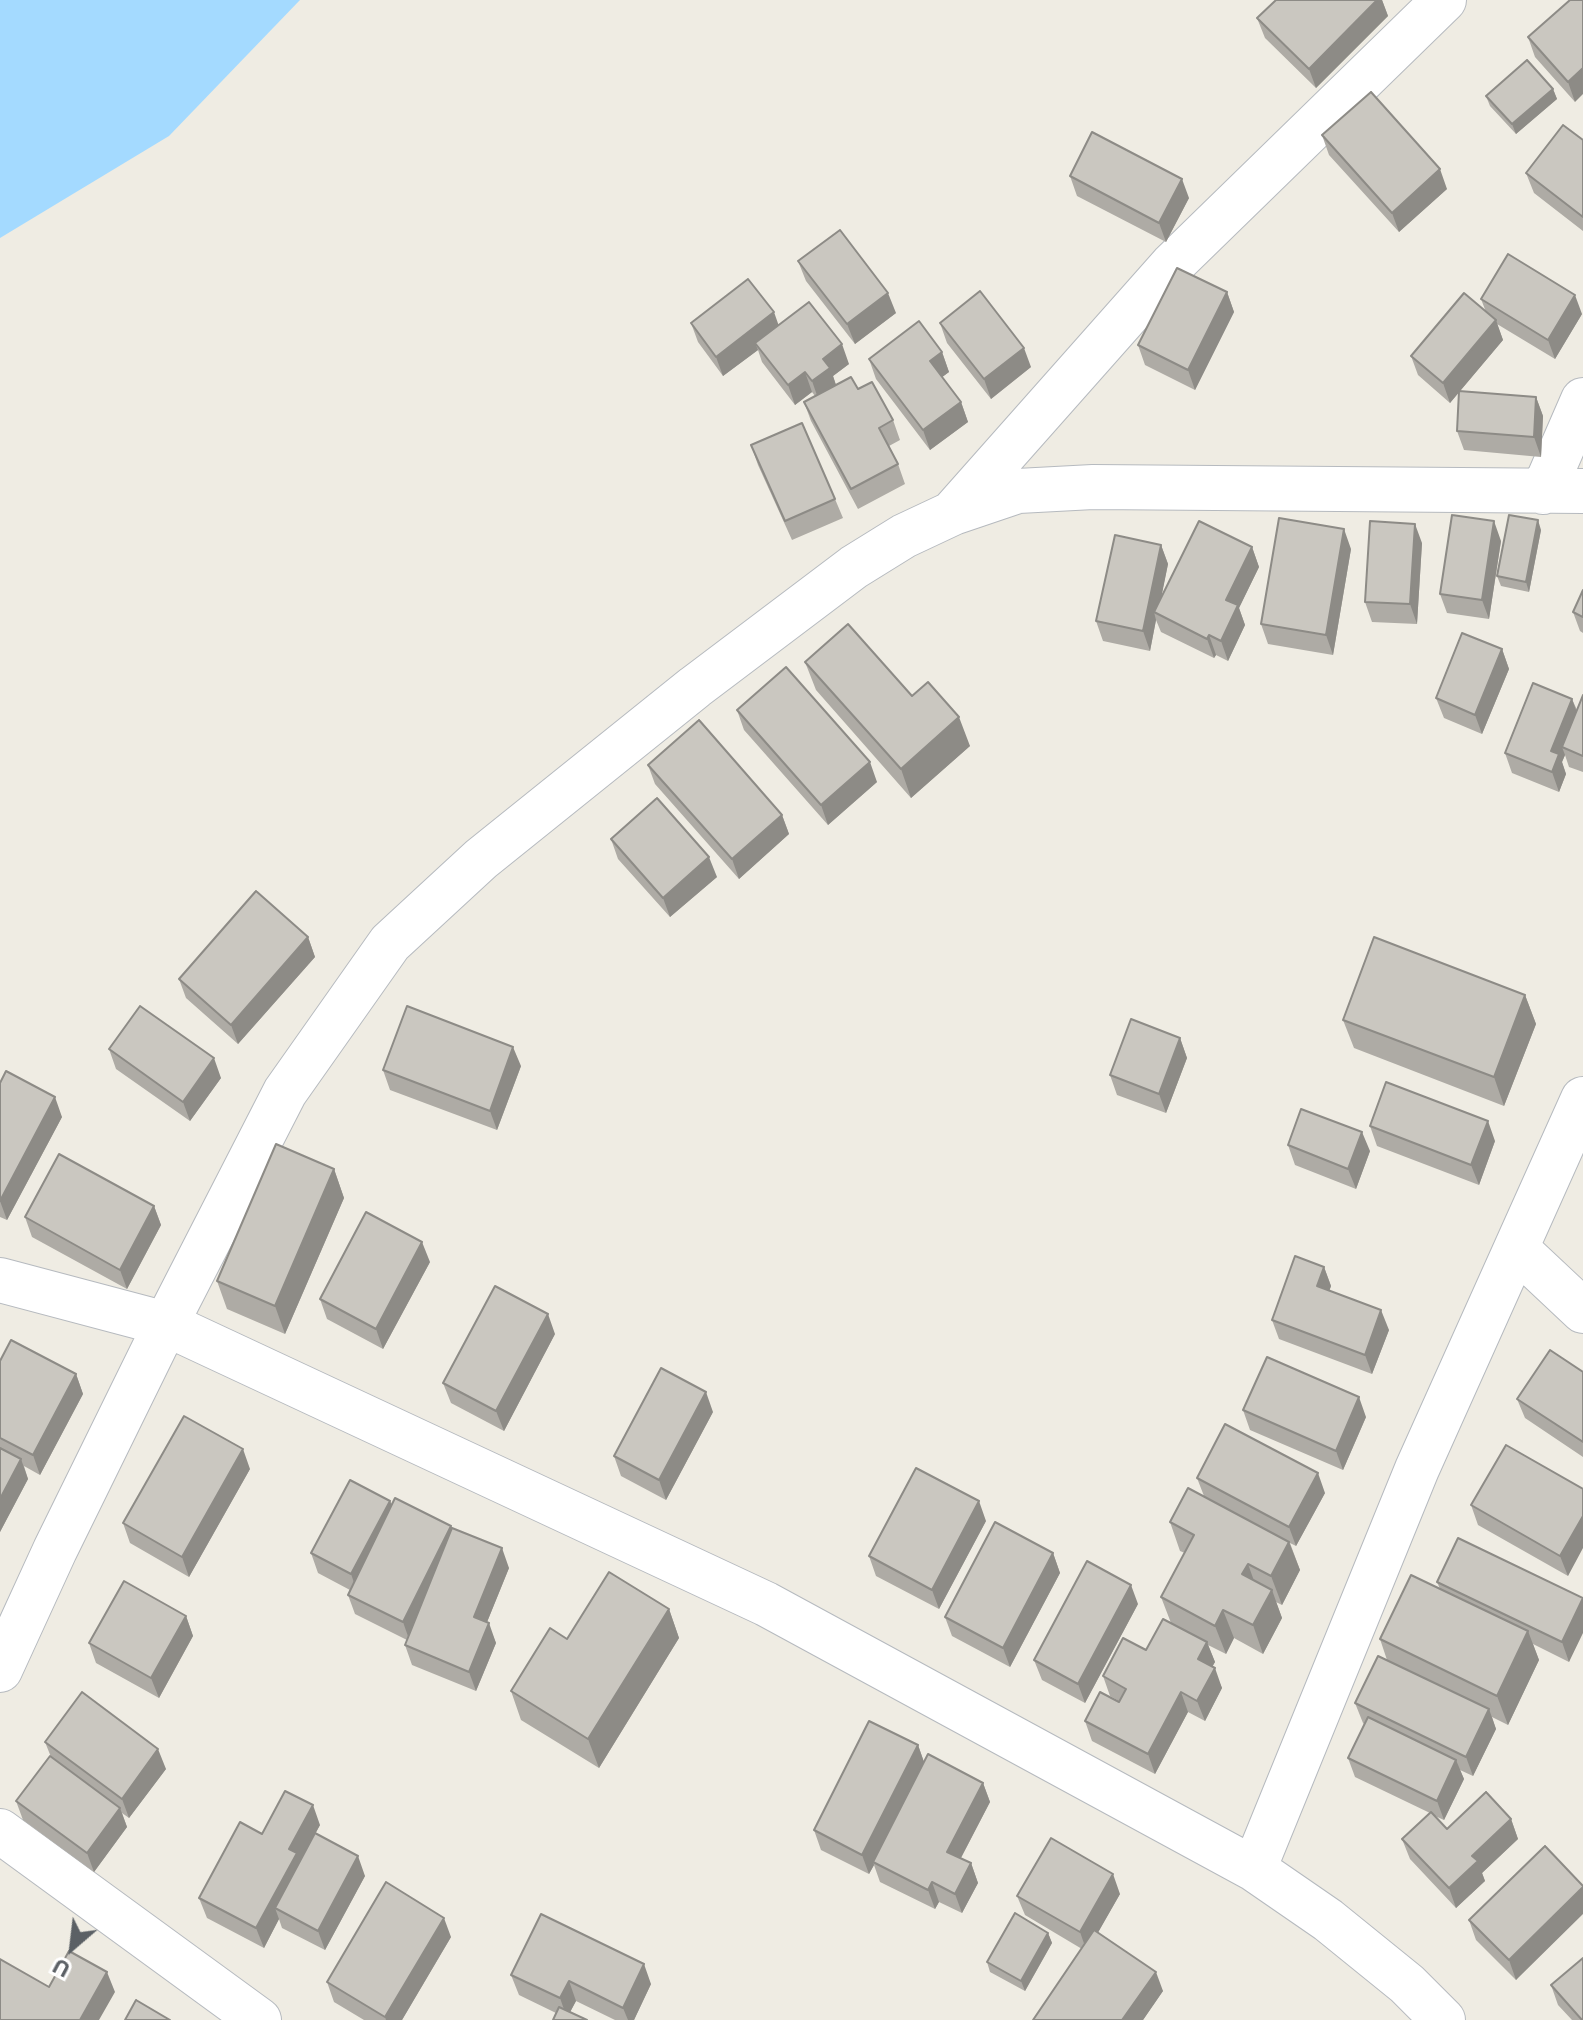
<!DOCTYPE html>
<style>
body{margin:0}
#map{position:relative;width:1583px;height:2020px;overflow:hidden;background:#efece3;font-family:"Open Sans",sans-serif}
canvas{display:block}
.north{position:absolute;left:32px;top:1908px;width:80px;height:80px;-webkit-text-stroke:6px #fff;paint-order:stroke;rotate:208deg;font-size:22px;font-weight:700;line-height:32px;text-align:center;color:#5b6065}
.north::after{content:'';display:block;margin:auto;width:28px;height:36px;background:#5b6065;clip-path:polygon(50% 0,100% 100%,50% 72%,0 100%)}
</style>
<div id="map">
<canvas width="1583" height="2020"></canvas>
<div class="north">U</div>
</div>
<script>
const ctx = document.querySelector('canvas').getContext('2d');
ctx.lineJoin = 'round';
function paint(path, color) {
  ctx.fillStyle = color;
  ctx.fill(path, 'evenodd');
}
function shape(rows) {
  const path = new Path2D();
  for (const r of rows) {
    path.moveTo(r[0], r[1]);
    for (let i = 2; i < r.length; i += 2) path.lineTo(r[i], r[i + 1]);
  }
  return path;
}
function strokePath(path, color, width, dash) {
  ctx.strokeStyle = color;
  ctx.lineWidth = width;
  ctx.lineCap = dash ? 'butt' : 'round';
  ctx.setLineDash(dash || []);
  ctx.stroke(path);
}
const water = shape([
 [0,0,300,0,169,136,0,238]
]);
const minor = shape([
 [1543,492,1583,400],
 [954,511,1172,265,1444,0],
 [1517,1249,1583,1311],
 [0,1280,166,1324,766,1604,1254,1869,1328,1920,1407,1984,1443,2020],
 [0,1670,55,1550,166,1324,285,1092,390,943,481,859,695,687,854,567,904,536,953,513,1018,491,1093,487,1583,491],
 [0,1831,259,2020],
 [1254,1869,1417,1469,1583,1099]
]);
const wall = shape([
 [1276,0,1382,0,1388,16,1316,88,1265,38,1257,18],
 [1570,0,1575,102,1535,57,1528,37],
 [1553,89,1557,99,1516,134,1490,106,1486,96],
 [1322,135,1447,189,1399,232,1329,155],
 [1583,140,1583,231,1534,193,1526,173],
 [1070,176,1189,198,1166,242,1077,196],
 [798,261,896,313,855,344,806,281],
 [1227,292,1234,312,1195,390,1145,365,1138,345],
 [1481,299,1582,314,1555,359,1497,324,1503,340,1460,391,1536,397,1543,416,1541,457,1464,450,1457,431,1459,392,1450,403,1418,375,1411,356,1486,312],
 [691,323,778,325,849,364,833,376,836,385,858,389,893,420,900,440,889,446,898,464,905,484,858,509,811,421,804,402,815,396,812,392,795,405,762,362,758,350,723,376,698,342],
 [940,323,1031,367,991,399,947,343],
 [942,352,949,372,942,377,961,402,968,422,930,450,876,379,869,359],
 [751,445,835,499,843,518,792,540,758,465],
 [1541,530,1529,592,1501,586,1497,576],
 [1501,541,1489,619,1447,613,1440,594],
 [1422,543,1417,624,1372,622,1365,602],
 [1161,545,1168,564,1161,597,1252,547,1259,567,1239,608,1245,625,1228,661,1216,655,1214,658,1161,632,1156,620,1150,651,1103,641,1096,621],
 [1351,549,1333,655,1268,644,1261,624],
 [1583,590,1583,633,1580,631,1573,612],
 [1502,649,1509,669,1482,734,1444,718,1436,698],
 [805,662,912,696,970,746,911,798,816,690],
 [1583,695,1583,772,1569,767,1565,755,1562,762,1566,774,1559,792,1512,773,1505,753,1572,699,1577,710],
 [737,710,877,782,828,825,744,730],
 [648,765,782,815,789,834,739,879,655,784],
 [611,839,717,877,670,917,618,859],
 [308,937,315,957,238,1044,186,998,179,979],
 [1525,995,1536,1024,1504,1106,1354,1048,1343,1020],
 [1180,1038,1187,1058,1166,1113,1117,1095,1110,1075],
 [109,1049,221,1078,190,1121,116,1069],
 [521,1066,497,1130,390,1090,383,1070],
 [0,1083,62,1117,7,1220,0,1217],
 [1370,1126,1495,1141,1479,1185,1377,1146],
 [1288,1145,1370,1151,1356,1189,1295,1165],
 [334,1169,344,1198,285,1334,227,1309,217,1281],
 [154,1206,161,1225,127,1289,32,1237,25,1217],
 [430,1262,383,1349,327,1319,320,1299],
 [1324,1267,1331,1286,1329,1291,1389,1330,1372,1374,1279,1339,1272,1320],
 [555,1334,504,1431,451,1403,443,1383],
 [0,1361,76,1374,83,1394,40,1475,24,1466,28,1479,0,1532],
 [1583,1372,1583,1457,1525,1418,1517,1399],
 [1243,1410,1366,1417,1343,1470,1250,1430],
 [713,1412,666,1500,621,1476,614,1456],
 [250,1469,189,1577,130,1543,123,1523],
 [1197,1478,1325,1493,1296,1546,1290,1543,1300,1570,1282,1605,1276,1602,1282,1618,1263,1654,1234,1638,1226,1654,1208,1645,1215,1662,1212,1667,1222,1688,1205,1721,1188,1712,1155,1774,1092,1741,1085,1721,1119,1701,1110,1696,1103,1676,1146,1650,1171,1623,1161,1597,1185,1553,1180,1551,1170,1522,1204,1496],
 [1583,1489,1568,1576,1478,1525,1471,1505],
 [390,1501,392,1505,452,1529,509,1568,487,1622,496,1643,476,1691,412,1665,405,1645,407,1640,355,1614,348,1595,350,1590,318,1573,311,1553],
 [986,1521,939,1609,876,1576,869,1556],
 [1053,1553,1060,1573,1010,1667,952,1636,945,1617],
 [1437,1582,1583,1598,1569,1662,1533,1644,1539,1660,1508,1725,1492,1717,1496,1729,1473,1776,1460,1770,1464,1779,1444,1820,1435,1816,1447,1829,1511,1819,1518,1839,1482,1873,1485,1881,1456,1908,1410,1859,1402,1839,1430,1813,1355,1777,1348,1758,1364,1724,1363,1723,1355,1703,1387,1660,1380,1639,1440,1589],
 [1138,1604,1085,1703,1042,1680,1034,1660],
 [669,1609,679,1638,599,1768,521,1720,511,1691,567,1639],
 [186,1616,193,1636,159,1698,96,1663,89,1643],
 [45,1742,166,1769,129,1818,122,1813,127,1827,94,1872,23,1820,16,1801,51,1757],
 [918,1745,924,1762,983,1783,990,1802,961,1858,971,1863,978,1883,962,1913,939,1902,935,1909,880,1882,874,1865,869,1874,821,1850,814,1830],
 [320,1825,315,1834,365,1876,325,1950,282,1928,279,1919,264,1948,207,1918,199,1898,262,1834],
 [1583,1886,1516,1980,1476,1940,1469,1920],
 [1120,1894,1098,1932,1163,1991,1143,2020,1033,2020,1082,1949,1025,1915,1017,1896],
 [1048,1933,1052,1943,1025,1991,990,1972,987,1962],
 [451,1937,402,2020,364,2020,334,2002,327,1982],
 [511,1975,651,1984,634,2020,615,2020,576,2001,570,2012,556,2013,519,1995],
 [1551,1985,1583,2020,1572,2020,1558,2005]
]);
const shadedWall = shape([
 [1377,0,1382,0,1388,16,1316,88,1309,69],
 [1583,68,1583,94,1575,102,1568,82],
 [1553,89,1557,99,1516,134,1512,124],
 [1440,169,1447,189,1399,232,1392,213],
 [1182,179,1189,198,1166,242,1159,223],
 [1227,292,1234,312,1195,390,1188,370],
 [888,293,896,313,855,344,847,324],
 [1575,295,1582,314,1555,359,1548,340],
 [774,312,781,332,755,343,758,350,723,376,716,357],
 [1496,320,1503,340,1450,403,1443,383],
 [842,344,849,364,833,376,837,388,819,401,812,381,823,359],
 [1024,348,1031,367,991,399,984,379],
 [942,352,949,372,937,381,930,361],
 [805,372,812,392,795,405,788,385],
 [1536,397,1543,416,1541,457,1534,437],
 [961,402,968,422,930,450,923,430],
 [1538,520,1541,530,1529,592,1526,582],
 [1494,521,1501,541,1489,619,1482,600],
 [1415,524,1422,543,1417,624,1410,604],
 [1344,529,1351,549,1333,655,1326,635],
 [1161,545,1168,564,1158,614,1154,612,1156,620,1150,651,1143,631],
 [1252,547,1259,567,1239,608,1245,625,1228,661,1221,641,1226,600],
 [1209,635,1216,655,1214,658,1207,639],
 [1502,649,1509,669,1482,734,1475,715],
 [1572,699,1579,718,1562,747,1565,755,1562,762,1566,774,1559,792,1552,772,1551,751],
 [959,717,970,746,911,798,901,769],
 [870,762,877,782,828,825,821,805],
 [782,815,789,834,739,879,732,859],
 [709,857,717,877,670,917,663,898],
 [308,937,315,957,238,1044,231,1025],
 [1525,995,1536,1024,1504,1106,1494,1077],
 [1180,1038,1187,1058,1166,1113,1159,1094],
 [513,1047,521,1066,497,1130,490,1111],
 [214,1058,221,1078,190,1121,183,1102],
 [55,1097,62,1117,7,1220,0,1201],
 [1488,1121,1495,1141,1479,1185,1471,1165],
 [1362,1132,1370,1151,1356,1189,1348,1169],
 [334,1169,344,1198,285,1334,275,1306],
 [154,1206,161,1225,127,1289,120,1270],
 [422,1242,430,1262,383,1349,376,1329],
 [1324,1267,1331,1286,1324,1306,1317,1286],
 [1381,1310,1389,1330,1372,1374,1365,1355],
 [548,1314,555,1334,504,1431,496,1411],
 [76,1374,83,1394,40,1475,33,1455],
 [706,1392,713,1412,666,1500,659,1480],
 [1359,1397,1366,1417,1343,1470,1336,1451],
 [243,1449,250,1469,189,1577,182,1557],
 [21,1459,28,1479,0,1532,0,1499],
 [1318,1473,1325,1493,1296,1546,1289,1527],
 [390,1501,397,1521,358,1594,351,1574],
 [979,1501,986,1521,939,1609,932,1590],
 [1583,1516,1583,1548,1568,1576,1560,1556],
 [451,1526,458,1546,410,1642,403,1622],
 [1289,1542,1300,1570,1282,1605,1271,1576],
 [502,1548,509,1568,481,1637,474,1617],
 [1053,1553,1060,1573,1010,1667,1003,1648],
 [1248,1564,1258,1592,1242,1574],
 [1131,1585,1138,1604,1085,1703,1078,1684],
 [1272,1590,1282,1618,1263,1654,1253,1625],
 [1583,1598,1583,1633,1569,1662,1562,1642],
 [669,1609,679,1638,599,1768,588,1739],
 [1223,1610,1234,1638,1226,1654,1215,1626],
 [186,1616,193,1636,159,1698,151,1678],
 [489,1623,496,1643,476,1691,469,1672],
 [1528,1631,1539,1660,1508,1725,1497,1696],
 [1207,1642,1215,1662,1205,1679,1198,1659],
 [1215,1668,1222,1688,1205,1721,1197,1701],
 [1181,1692,1188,1712,1155,1774,1148,1754],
 [1489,1709,1496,1729,1473,1776,1466,1757],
 [918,1745,925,1765,873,1862,874,1865,869,1874,862,1855],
 [158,1749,166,1769,129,1818,122,1799],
 [1456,1760,1464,1779,1444,1820,1437,1801],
 [983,1783,990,1802,954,1871,947,1852],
 [313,1805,320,1825,275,1908,279,1919,264,1948,256,1928,289,1849],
 [120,1808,127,1827,94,1872,87,1853],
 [1511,1819,1518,1839,1482,1873,1485,1881,1456,1908,1449,1888,1472,1856],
 [358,1856,365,1876,325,1950,318,1931],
 [971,1863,978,1883,962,1913,955,1894],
 [1113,1874,1120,1894,1087,1952,1080,1932],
 [932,1882,939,1902,935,1909,928,1890],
 [1583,1887,1583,1914,1516,1980,1509,1960],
 [444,1918,451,1937,402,2020,386,2020,385,2017],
 [1048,1933,1052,1943,1025,1991,1021,1981],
 [644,1964,651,1984,634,2020,628,2020,623,2008],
 [107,1972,115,1992,99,2020,80,2020],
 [1156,1972,1163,1991,1143,2020,1122,2020],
 [569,1981,576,2001,567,2018,560,1998]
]);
const building = shape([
 [1276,0,1377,0,1309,69,1257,18,1276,0],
 [1570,0,1583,0,1583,68,1568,82,1528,37,1570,0],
 [1527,60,1553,89,1512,124,1486,96,1527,60],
 [1371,92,1440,169,1392,213,1322,135,1371,92],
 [1563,125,1583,140,1583,217,1526,173,1563,125],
 [1092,132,1182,179,1159,223,1070,176,1092,132],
 [840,230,888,293,847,324,798,261,840,230],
 [1508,254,1575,295,1548,340,1481,299,1508,254],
 [1177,268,1227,292,1188,370,1138,345,1177,268],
 [748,279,774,312,716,357,691,323,748,279],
 [980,291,1024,348,984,379,940,323,980,291],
 [1464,293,1496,320,1443,383,1411,356,1464,293],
 [809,302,842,344,823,359,830,368,812,381,805,372,788,385,755,343,809,302],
 [919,321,942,352,930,361,961,402,923,430,869,359,919,321],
 [851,377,858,389,872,382,893,420,879,428,898,464,851,489,804,402,851,377],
 [1459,391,1536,397,1534,437,1457,431,1459,391],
 [802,423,835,499,785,521,751,445,802,423],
 [1452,515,1494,521,1482,600,1440,594,1452,515],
 [1509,515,1538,520,1526,582,1497,576,1509,515],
 [1279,518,1344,529,1326,635,1261,624,1279,518],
 [1199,521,1252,547,1226,600,1238,605,1221,641,1209,635,1207,639,1154,612,1199,521],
 [1370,521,1415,524,1410,604,1365,602,1370,521],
 [1115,535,1161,545,1143,631,1096,621,1115,535],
 [1583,590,1583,617,1573,612,1583,590],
 [848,624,912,696,928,682,959,717,901,769,805,662,848,624],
 [1462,633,1502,649,1475,715,1436,698,1462,633],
 [786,667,870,762,821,805,737,710,786,667],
 [1533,683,1572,699,1551,751,1559,754,1552,772,1505,753,1533,683],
 [1583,695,1583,756,1562,747,1583,695],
 [699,720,782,815,732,859,648,765,699,720],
 [657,798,709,857,663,898,611,839,657,798],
 [256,891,308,937,231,1025,179,979,256,891],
 [1374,937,1525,995,1494,1077,1343,1020,1374,937],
 [140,1006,214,1058,183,1102,109,1049,140,1006],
 [407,1006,513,1047,490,1111,383,1070,407,1006],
 [1131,1019,1180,1038,1159,1094,1110,1075,1131,1019],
 [6,1071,55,1097,0,1201,0,1083,6,1071],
 [1386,1082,1488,1121,1471,1165,1370,1126,1386,1082],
 [1301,1109,1362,1132,1348,1169,1288,1145,1301,1109],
 [276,1144,334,1169,275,1306,217,1281,276,1144],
 [59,1154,154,1206,120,1270,25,1217,59,1154],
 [366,1212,422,1242,376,1329,320,1299,366,1212],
 [1295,1256,1324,1267,1317,1286,1381,1310,1365,1355,1272,1320,1295,1256],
 [495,1286,548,1314,496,1411,443,1383,495,1286],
 [11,1340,76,1374,33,1455,0,1438,0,1361,11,1340],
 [1550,1350,1583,1372,1583,1442,1517,1399,1550,1350],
 [1267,1357,1359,1397,1336,1451,1243,1410,1267,1357],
 [661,1368,706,1392,659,1480,614,1456,661,1368],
 [184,1416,243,1449,182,1557,123,1523,184,1416],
 [1225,1424,1318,1473,1289,1527,1197,1478,1225,1424],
 [1506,1445,1583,1489,1583,1516,1560,1556,1471,1505,1506,1445],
 [0,1448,21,1459,0,1499,0,1448],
 [916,1468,979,1501,932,1590,869,1556,916,1468],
 [350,1480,390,1501,351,1574,311,1553,350,1480],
 [1188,1488,1289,1542,1271,1576,1248,1564,1242,1574,1272,1590,1253,1625,1223,1610,1215,1626,1161,1597,1194,1535,1170,1522,1188,1488],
 [395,1498,451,1526,403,1622,348,1595,395,1498],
 [995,1522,1053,1553,1003,1648,945,1617,995,1522],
 [452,1528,502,1548,474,1617,489,1623,469,1672,405,1645,452,1528],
 [1458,1538,1583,1598,1562,1642,1437,1582,1458,1538],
 [1087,1561,1131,1585,1078,1684,1034,1660,1087,1561],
 [609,1572,669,1609,588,1739,511,1691,550,1628,567,1639,609,1572],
 [1411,1575,1528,1631,1497,1696,1380,1639,1411,1575],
 [124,1581,186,1616,151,1678,89,1643,124,1581],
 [1163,1619,1207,1642,1198,1659,1215,1668,1197,1701,1181,1692,1148,1754,1085,1721,1100,1692,1119,1702,1126,1689,1103,1676,1123,1638,1146,1650,1163,1619],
 [1378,1656,1489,1709,1466,1757,1355,1703,1378,1656],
 [82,1692,158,1749,122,1799,45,1742,82,1692],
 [1368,1717,1456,1760,1437,1801,1348,1758,1368,1717],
 [869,1721,918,1745,862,1855,814,1830,869,1721],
 [928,1754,983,1783,947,1852,971,1863,955,1894,932,1882,928,1890,873,1862,928,1754],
 [50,1756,120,1808,87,1853,16,1801,50,1756],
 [285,1791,313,1805,289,1849,297,1853,256,1928,199,1898,240,1822,262,1834,285,1791],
 [1486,1792,1511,1819,1472,1856,1478,1861,1449,1888,1402,1839,1431,1812,1447,1829,1486,1792],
 [315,1833,358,1856,318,1931,275,1908,315,1833],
 [1051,1838,1113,1874,1080,1932,1017,1896,1051,1838],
 [1545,1846,1583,1886,1583,1887,1509,1960,1469,1920,1545,1846],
 [386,1882,444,1918,385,2017,327,1982,386,1882],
 [1015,1913,1048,1933,1021,1981,987,1962,1015,1913],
 [541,1914,644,1964,623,2008,569,1981,560,1998,511,1975,541,1914],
 [1094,1930,1156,1972,1122,2020,1033,2020,1094,1930],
 [69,1951,107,1972,80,2020,0,2020,0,1959,49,1987,69,1951],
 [1583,1958,1583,2020,1582,2020,1551,1985,1583,1958],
 [136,2000,170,2020,125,2020,136,2000],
 [559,2007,587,2020,553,2020,559,2007]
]);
paint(water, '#a4daff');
strokePath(minor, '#b6babf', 46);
strokePath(minor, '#fff', 44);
paint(wall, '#aeaba5');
paint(shadedWall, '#8d8b86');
paint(building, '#cac7c0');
strokePath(building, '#8d8b86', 2);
</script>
